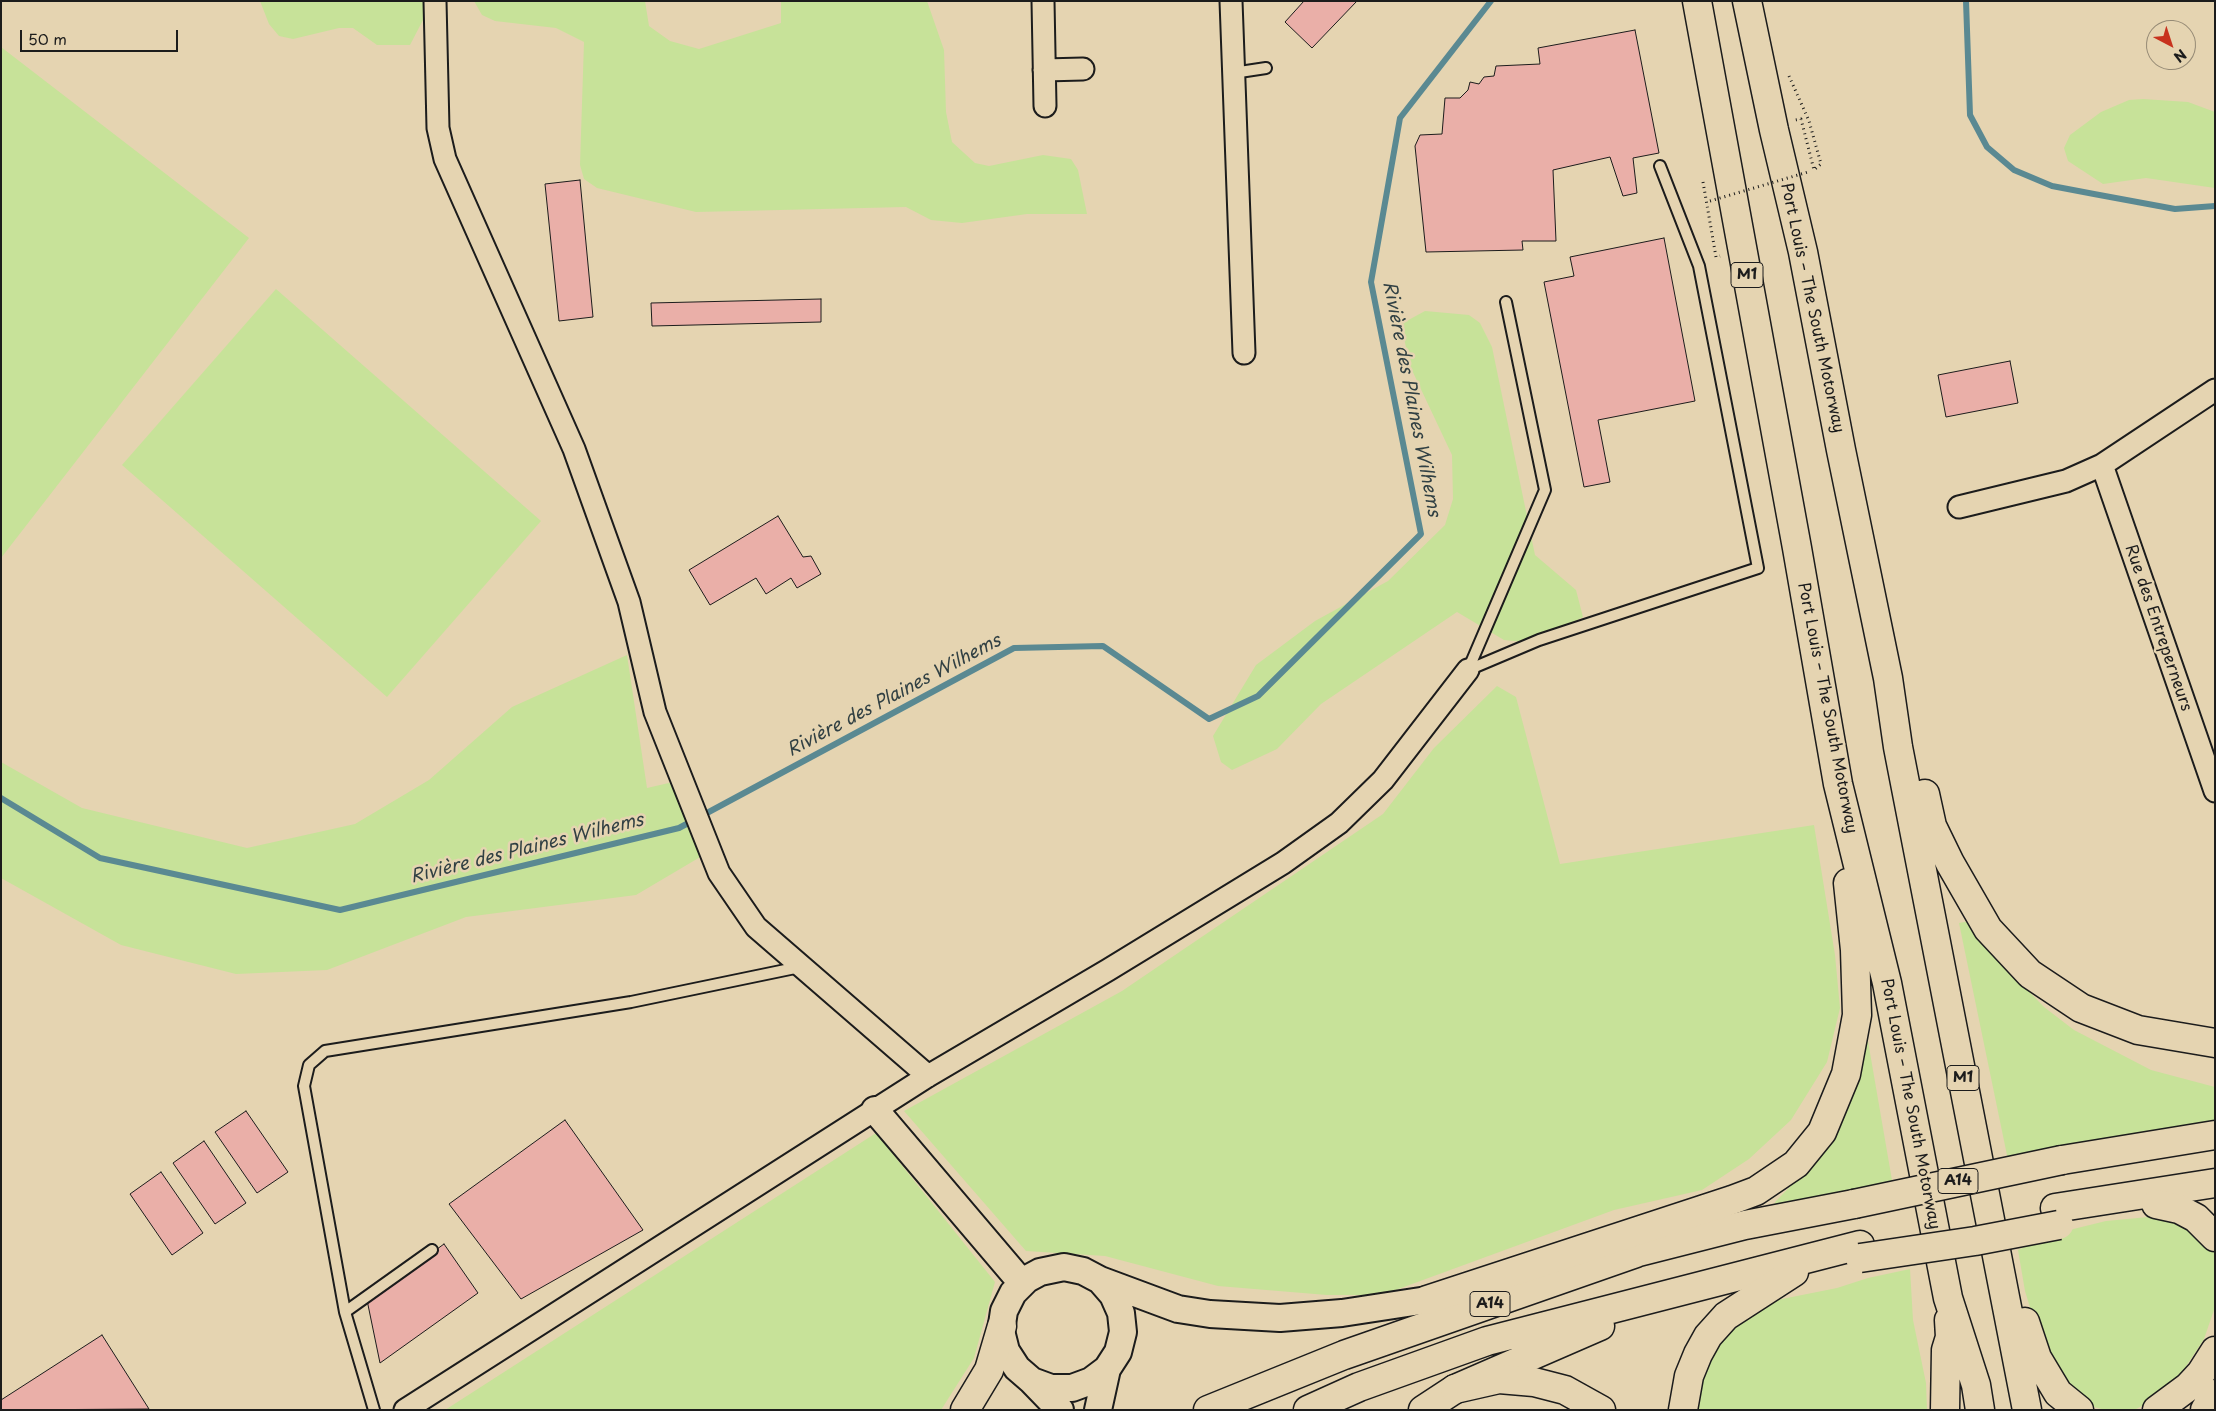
<!DOCTYPE html>
<meta charset="utf-8">
<style>
body{margin:0}
#map{position:relative;width:2216px;height:1411px;overflow:hidden;background:#e5d4b1;font-family:"Playpen Sans",sans-serif}
canvas{display:block}
.frame{position:absolute;inset:0;border:2px solid #1c1c1c;pointer-events:none}
.north{position:absolute;left:2146px;top:20px;width:50px;height:50px;box-sizing:border-box;background:#e5d4b1;border:1px solid #958a75;border-radius:50%;rotate:140deg;font-size:14px;font-weight:700;line-height:20px;text-align:center;color:#1c1c1c}
.north::after{content:'';display:block;margin:auto;width:18px;height:22px;background:#c8321e;clip-path:polygon(50% 0,100% 100%,50% 72%,0 100%)}
.scale{position:absolute;left:20px;top:30px;width:158px;height:22px;box-sizing:border-box;border:2px solid #1c1c1c;border-top:0;padding-left:6px;font-size:15px;line-height:18px;white-space:nowrap;color:#1c1c1c;-webkit-text-stroke:4px #e5d4b1;paint-order:stroke}
</style>
<div id="map">
<canvas width="2216" height="1411"></canvas>
<div class="frame"></div>
<div class="north">N</div>
<div class="scale">50 m</div>
</div>
<script>
const ctx = document.querySelector('canvas').getContext('2d');
ctx.lineJoin = 'round';
function paint(path, color) {
  ctx.fillStyle = color;
  ctx.fill(path, 'evenodd');
}
function shape(rows) {
  const path = new Path2D();
  for (const r of rows) {
    path.moveTo(r[0], r[1]);
    for (let i = 2; i < r.length; i += 2) path.lineTo(r[i], r[i + 1]);
  }
  return path;
}
function strokePath(path, color, width, dash) {
  ctx.strokeStyle = color;
  ctx.lineWidth = width;
  ctx.lineCap = dash ? 'butt' : 'round';
  ctx.setLineDash(dash || []);
  ctx.stroke(path);
}
function label(font, color, halo, rows, align = 'center') {
  ctx.font = font + ' "Playpen Sans",sans-serif';
  ctx.lineWidth = 5;
  ctx.setLineDash([]);
  ctx.textBaseline = 'middle';
  ctx.strokeStyle = halo;
  ctx.fillStyle = color;
  for (const [text, x, y, turn = 0] of rows) {
    ctx.save();
    ctx.translate(x, y);
    ctx.rotate((+turn || 0) * Math.PI / 180);
    ctx.textAlign = isNaN(turn) ? turn : align;
    if (halo) ctx.strokeText(text, 0, 0);
    ctx.fillText(text, 0, 0);
    ctx.restore();
  }
}
const green = shape([
 [260,1,425,1,423,20,410,45,377,45,353,28,339,28,293,39,279,36,269,24],
 [474,1,645,1,649,26,670,41,699,49,781,23,781,1,927,1,944,50,946,112,952,142,975,163,989,166,1043,155,1071,159,1078,170,1087,214,1027,214,962,223,931,220,906,207,696,212,597,188,584,179,580,165,584,42,556,28,495,21,482,15],
 [1,47,249,238,1,558],
 [2143,99,2188,102,2215,112,2215,188,2146,178,2103,184,2068,161,2064,148,2070,135,2101,112,2129,100],
 [276,289,541,521,387,697,122,465],
 [1425,311,1469,315,1480,323,1492,347,1535,555,1576,590,1583,617,1533,643,1504,640,1457,612,1321,704,1277,749,1232,770,1221,762,1213,736,1256,665,1315,621,1388,581,1445,525,1453,499,1452,455,1410,366,1401,324],
 [627,655,647,788,673,782,707,853,636,895,466,917,327,970,236,974,121,945,1,878,1,762,82,808,247,848,355,824,429,780,512,707],
 [1497,686,1516,697,1560,864,1814,825,1835,955,1840,1008,1827,1062,1791,1120,1749,1159,1702,1190,1614,1210,1382,1295,1327,1295,1218,1286,1105,1256,1026,1251,904,1111,1122,991,1383,814,1434,748],
 [1970,921,2015,977,2044,1007,2074,1030,2151,1070,2215,1087,2215,1126,2008,1160,1959,923],
 [1864,1018,1893,1186,1762,1224,1776,1201,1820,1156,1840,1128,1855,1076],
 [876,1133,995,1282,974,1358,941,1410,445,1410],
 [2159,1216,2196,1230,2215,1247,2215,1307,2204,1339,2177,1380,2148,1403,2134,1410,2106,1410,2077,1403,2037,1330,2025,1291,2018,1250,2049,1235,2106,1221],
 [1910,1269,1913,1320,1926,1383,1927,1410,1690,1410,1714,1340,1772,1301,1837,1288,1868,1278]
]);
const stream = shape([
 [1966,1,1970,115,1987,147,2014,170,2052,186,2094,194,2175,209,2215,206],
 [1,798,100,858,340,910,679,828,1014,648,1103,646,1209,719,1258,696,1421,534,1371,282,1400,118,1491,1]
]);
const building = shape([
 [1304,1,1357,1,1312,48,1285,22,1304,1],
 [1635,30,1659,153,1633,158,1637,193,1623,196,1610,157,1553,170,1556,241,1522,241,1523,250,1426,252,1415,146,1420,135,1442,134,1445,98,1460,98,1468,90,1470,82,1479,84,1484,77,1494,76,1496,66,1540,64,1538,48,1635,30],
 [580,180,593,317,559,321,545,184,580,180],
 [1664,238,1695,401,1598,420,1610,482,1584,487,1544,282,1574,276,1570,257,1664,238],
 [821,299,821,322,652,326,651,303,821,299],
 [2010,361,2018,403,1946,417,1938,375,2010,361],
 [778,516,803,557,811,556,821,574,797,588,791,578,766,594,756,578,710,605,689,570,778,516],
 [246,1111,288,1172,257,1193,215,1132,246,1111],
 [565,1120,643,1230,521,1299,449,1204,565,1120],
 [204,1141,246,1203,215,1224,173,1163,204,1141],
 [161,1172,203,1233,172,1255,130,1194,161,1172],
 [444,1244,478,1293,380,1363,367,1300,444,1244],
 [102,1335,149,1409,1,1410,1,1400,102,1335]
]);
const path = shape([
 [1789,76,1809,121,1821,164,1814,170,1801,119,1795,120],
 [1703,182,1716,257,1720,256]
]);
const service = shape([
 [1233,73,1266,68],
 [1468,670,1539,640,1758,568,1699,266,1660,166],
 [1468,670,1545,490,1506,302],
 [345,1312,432,1250],
 [374,1410,345,1312,304,1086,309,1065,325,1051,631,1002,800,967]
]);
const minor = shape([
 [435,1,438,128,445,159,574,449,629,602,655,712,719,873,756,927,928,1076],
 [1043,1,1045,106],
 [1231,1,1244,353],
 [1044,70,1083,69],
 [2102,465,2215,791],
 [1959,507,2066,481,2102,465,2215,390],
 [405,1410,928,1076,1108,970,1283,863,1339,823,1383,780,1468,670]
]);
const tertiary = shape([
 [875,1110,1022,1283],
 [1100,1280,1178,1309,1210,1314,1280,1318,1342,1313,1427,1300],
 [1032,1381,1060,1410],
 [1098,1410,1107,1369,1118,1352,1123,1332,1121,1313,1113,1295,1100,1280,1083,1271,1064,1267,1040,1272,1027,1279,1013,1293,1004,1311,1001,1331,1006,1351,1017,1368,1032,1381,1051,1388,1072,1388,1091,1381,1107,1369]
]);
const primary = shape([
 [2062,1160,2215,1135],
 [2055,1208,2215,1183],
 [1619,1257,1745,1225,1854,1204],
 [965,1410,989,1370,1002,1326],
 [1208,1410,1344,1355,1636,1253],
 [1308,1410,1359,1387,1487,1341,1860,1245],
 [1423,1410,1455,1389,1600,1326]
]);
const trunk = shape([
 [1697,1,1797,548,1838,784,1887,983,1948,1298,1976,1385,1980,1410],
 [1747,1,1774,130,1803,252,1841,450,1888,678,1898,747,2027,1410],
 [1925,794,1932,826,1950,863,1988,929,2030,974,2081,1008,2138,1030,2215,1043],
 [2156,1204,2179,1209,2196,1218,2215,1237],
 [1427,1300,1732,1200,1756,1191,1796,1164,1822,1132,1846,1074,1857,1015,1855,950,1848,883],
 [2025,1322,2037,1358,2058,1393,2079,1410],
 [1455,1389,1499,1379,1534,1382,1565,1390,1601,1410],
 [1683,1410,1689,1376,1698,1354,1708,1336,1726,1316,1794,1272],
 [1945,1410,1946,1350,1950,1337,1949,1320],
 [2157,1410,2188,1387,2201,1373,2215,1351],
 [2205,1410,2215,1394]
]);
const pathBridge = shape([
 [1710,201,1808,172]
]);
const primaryBridge = shape([
 [1854,1204,2062,1160],
 [1860,1258,1975,1241,2059,1225]
]);
const shields = [
 [1747,275,32],
 [1963,1078,32],
 [1958,1181,40],
 [1490,1304,40]
];
const shieldNames = [
 ["M1",1747,275],
 ["M1",1963,1078],
 ["A14",1958,1181],
 ["A14",1490,1304]
];
const streetNames = [
 ["Port Louis – The South Motorway",1812,308,78],
 ["Rue des Entreperneurs",2158,628,71],
 ["Port Louis – The South Motorway",1827,708,79],
 ["Port Louis – The South Motorway",1910,1104,79]
];
const waterNames = [
 ["Rivière des Plaines Wilhems",1411,399,79],
 ["Rivière des Plaines Wilhems",894,696,-28],
 ["Rivière des Plaines Wilhems",527,849,-14]
];
paint(green, '#c7e299');
strokePath(stream, '#5a8992', 6);
paint(building, '#eaafa8');
strokePath(building, '#1c1c1c', 1);
strokePath(service, '#1c1c1c', 14);
strokePath(minor, '#1c1c1c', 25);
strokePath(tertiary, '#1c1c1c', 30);
strokePath(primary, '#1c1c1c', 31);
strokePath(trunk, '#1c1c1c', 31);
strokePath(path, '#1c1c1c', 3, [1, 4]);
strokePath(service, '#e5d4b1', 10);
strokePath(minor, '#e5d4b1', 21);
strokePath(tertiary, '#e5d4b1', 26);
strokePath(primary, '#e5d4b1', 28);
strokePath(trunk, '#e5d4b1', 28);
strokePath(primaryBridge, '#1c1c1c', 31, []);
strokePath(pathBridge, '#1c1c1c', 3, [1, 4]);
strokePath(primaryBridge, '#e5d4b1', 28);
for (const [x, y, w] of shields) {
  const box = new Path2D();
  box.roundRect(x - w / 2, y - 12.5, w, 25, 4);
  ctx.fillStyle = '#e5d4b1';
  ctx.fill(box);
  strokePath(box, '#1c1c1c', 1);
}
label('bold 15px', '#1c1c1c', null, shieldNames);
label('16px', '#1c1c1c', '#e5d4b1', streetNames);
label('italic 18px', '#314043', '#e5d4b1', waterNames);
</script>
